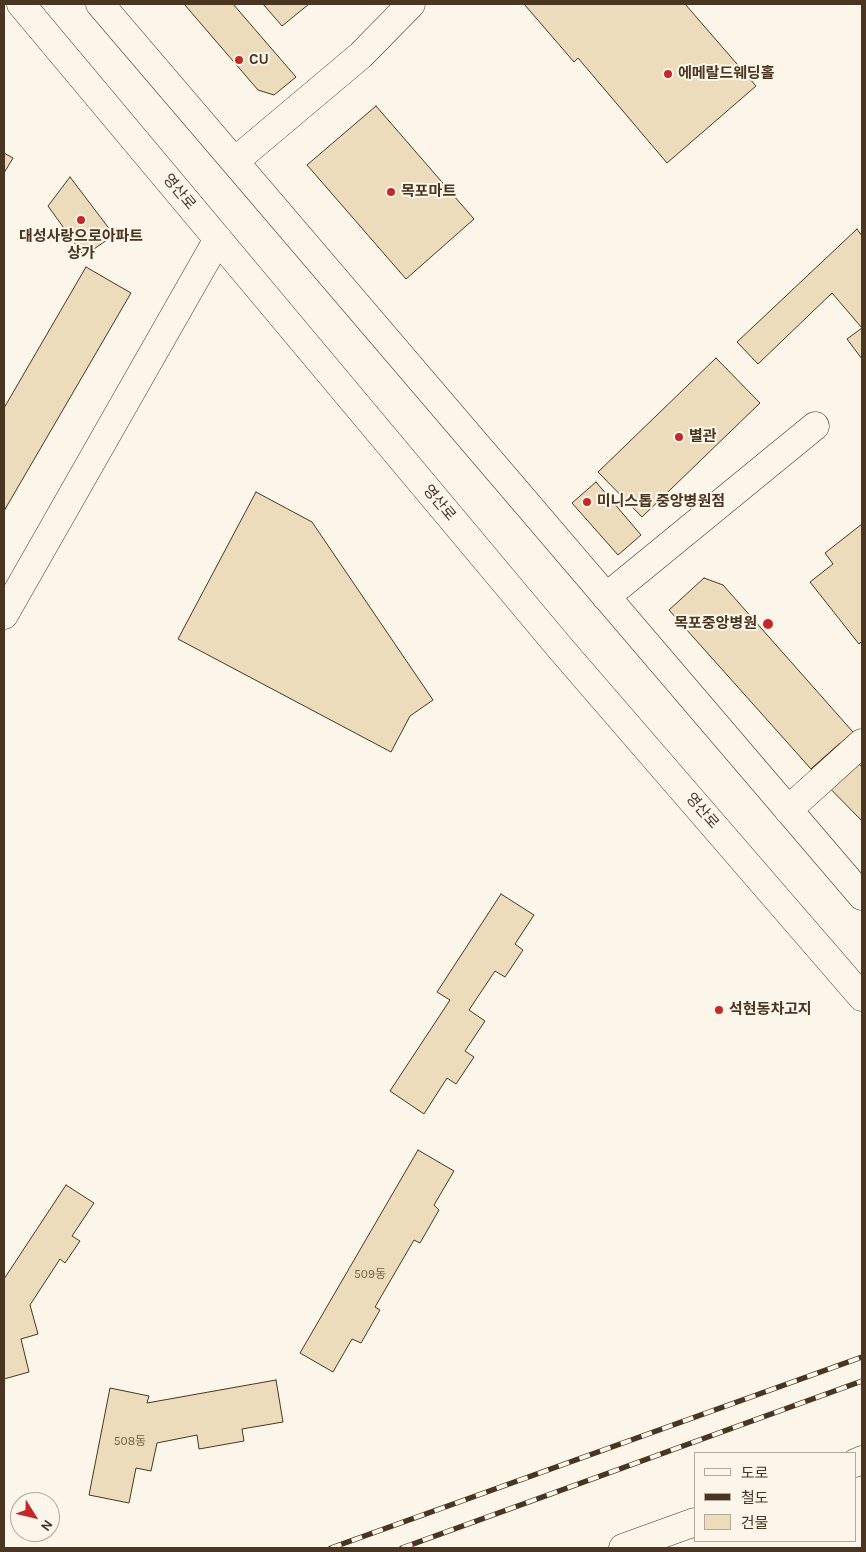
<!DOCTYPE html>
<meta charset="utf-8">
<style>
body{margin:0}
#map{position:relative;width:866px;height:1552px;overflow:hidden;background:#fbf6e9;font-family:Karla,"Noto Sans KR",sans-serif}
canvas{display:block}
.frame{position:absolute;inset:0;border:5px solid #4a3520;pointer-events:none}
.legend{position:absolute;left:694px;top:1452px;width:162px;height:90px;box-sizing:border-box;background:#fbf6e9;border:1px solid #b4a999;margin:0;padding:6px 9px;list-style:none;font-size:15px;color:#4a3520}
.legend li{display:flex;align-items:center;gap:10px;height:25px}
.legend b{width:25px;border:1px solid #b4a999}
.north{position:absolute;left:10px;top:1492px;width:50px;height:50px;box-sizing:border-box;background:#fbf6e9;border:1px solid #b4a999;border-radius:50%;rotate:126deg;font-size:14px;font-weight:700;line-height:20px;text-align:center;color:#4a3520}
.north::after{content:'';display:block;margin:auto;width:18px;height:22px;background:#c62828;clip-path:polygon(50% 0,100% 100%,50% 72%,0 100%)}
</style>
<div id="map">
<canvas width="866" height="1552"></canvas>
<div class="frame"></div>
<ul class="legend">
<li><b style="height:6px;background:#fbf6e9"></b>도로</li>
<li><b style="height:6px;background:#4a3520"></b>철도</li>
<li><b style="height:14px;background:#ecdcbc"></b>건물</li>
</ul>
<div class="north">N</div>
</div>
<script>
const ctx = document.querySelector('canvas').getContext('2d');
ctx.lineJoin = 'round';
function paint(path, color) {
  ctx.fillStyle = color;
  ctx.fill(path, 'evenodd');
}
function shape(rows) {
  const path = new Path2D();
  for (const r of rows) {
    path.moveTo(r[0], r[1]);
    for (let i = 2; i < r.length; i += 2) path.lineTo(r[i], r[i + 1]);
  }
  return path;
}
function strokePath(path, color, width, dash) {
  ctx.strokeStyle = color;
  ctx.lineWidth = width;
  ctx.lineCap = dash ? 'butt' : 'round';
  ctx.setLineDash(dash || []);
  ctx.stroke(path);
}
function label(font, color, halo, rows, align = 'center') {
  ctx.font = font + ' Karla,"Noto Sans KR",sans-serif';
  ctx.lineWidth = 4;
  ctx.setLineDash([]);
  ctx.textBaseline = 'middle';
  ctx.strokeStyle = halo;
  ctx.fillStyle = color;
  for (const [text, x, y, turn = 0] of rows) {
    ctx.save();
    ctx.translate(x, y);
    ctx.rotate((+turn || 0) * Math.PI / 180);
    ctx.textAlign = isNaN(turn) ? turn : align;
    if (halo) ctx.strokeText(text, 0, 0);
    ctx.fillText(text, 0, 0);
    ctx.restore();
  }
}
const building = shape([
 [184,4,233,4,296,77,274,95,258,90,184,4],
 [263,4,309,4,282,26,263,4],
 [524,4,685,4,756,86,667,163,578,58,574,62,524,4],
 [376,106,474,219,406,279,307,165,376,106],
 [4,153,13,158,4,173,4,153],
 [70,177,114,235,84,256,48,206,70,177],
 [857,229,862,236,862,359,847,339,862,328,832,293,758,364,737,342,857,229],
 [86,267,131,293,4,511,4,408,86,267],
 [716,358,760,403,642,517,598,472,716,358],
 [596,482,641,535,618,555,572,503,596,482],
 [256,492,312,522,433,700,410,716,391,752,178,639,256,492],
 [862,524,862,641,859,644,810,582,833,564,825,553,862,524],
 [704,578,723,585,853,732,811,769,669,610,704,578],
 [839,744,862,767,862,821,811,769,839,744],
 [501,894,534,915,515,944,523,950,505,977,495,971,469,1010,485,1021,465,1051,474,1057,456,1084,447,1078,424,1114,390,1091,450,1000,437,992,501,894],
 [418,1150,454,1171,434,1205,439,1210,420,1243,414,1240,375,1307,380,1310,361,1343,352,1339,333,1372,300,1353,418,1150],
 [66,1185,94,1203,72,1236,80,1241,65,1263,60,1259,30,1305,38,1334,21,1339,29,1372,4,1379,4,1279,66,1185],
 [276,1380,283,1422,242,1429,244,1441,199,1449,197,1435,157,1443,151,1471,136,1468,129,1503,89,1495,110,1388,149,1396,147,1403,276,1380]
]);
const minor = shape([
 [21,4,561,649,862,997],
 [100,4,862,896],
 [235,161,361,55,411,4],
 [606,597,815,426],
 [4,615,218,239],
 [788,810,862,743],
 [855,1463,862,1460],
 [623,1548,695,1522]
]);
const rail = shape([
 [331,1548,862,1357],
 [402,1548,862,1381]
]);
const markers = [
 [239,60,5,"#c62828"],
 [668,74,5,"#c62828"],
 [391,192,5,"#c62828"],
 [81,220,5,"#c62828"],
 [679,437,5,"#c62828"],
 [587,502,5,"#c62828"],
 [768,624,6,"#c62828"],
 [719,1010,5,"#c62828"]
];
const numberNames = [
 ["509동",370,1275],
 ["508동",130,1442]
];
const poiNames = [
 ["CU",249,60],
 ["에메랄드웨딩홀",678,74],
 ["목포마트",401,192],
 ["대성사랑으로아파트",81,237,"center"],
 ["상가",81,254,"center"],
 ["별관",689,437],
 ["미니스톱 중앙병원점",597,502],
 ["목포중앙병원",757,624,"right"],
 ["석현동차고지",729,1010]
];
const streetNames = [
 ["영산로",179,192,50],
 ["영산로",439,503,50],
 ["영산로",702,811,49]
];
paint(building, '#ecdcbc');
strokePath(building, '#4a3520', 1);
strokePath(minor, '#4a3520', 29);
strokePath(minor, '#fbf6e9', 28);
strokePath(rail, '#4a3520', 5.5);
strokePath(rail, '#fbf6e9', 4, [11]);
for (const [x, y, r, color] of markers) {
  const dot = new Path2D();
  dot.arc(x, y, r, 0, 2 * Math.PI);
  ctx.fillStyle = color;
  ctx.fill(dot);
  strokePath(dot, '#fbf6e9', 2);
}
label('12px', '#725f47', null, numberNames);
label('bold 15px', '#4a3520', '#fbf6e9', poiNames, 'left');
label('15px', '#4a3520', '#fbf6e9', streetNames);
</script>
